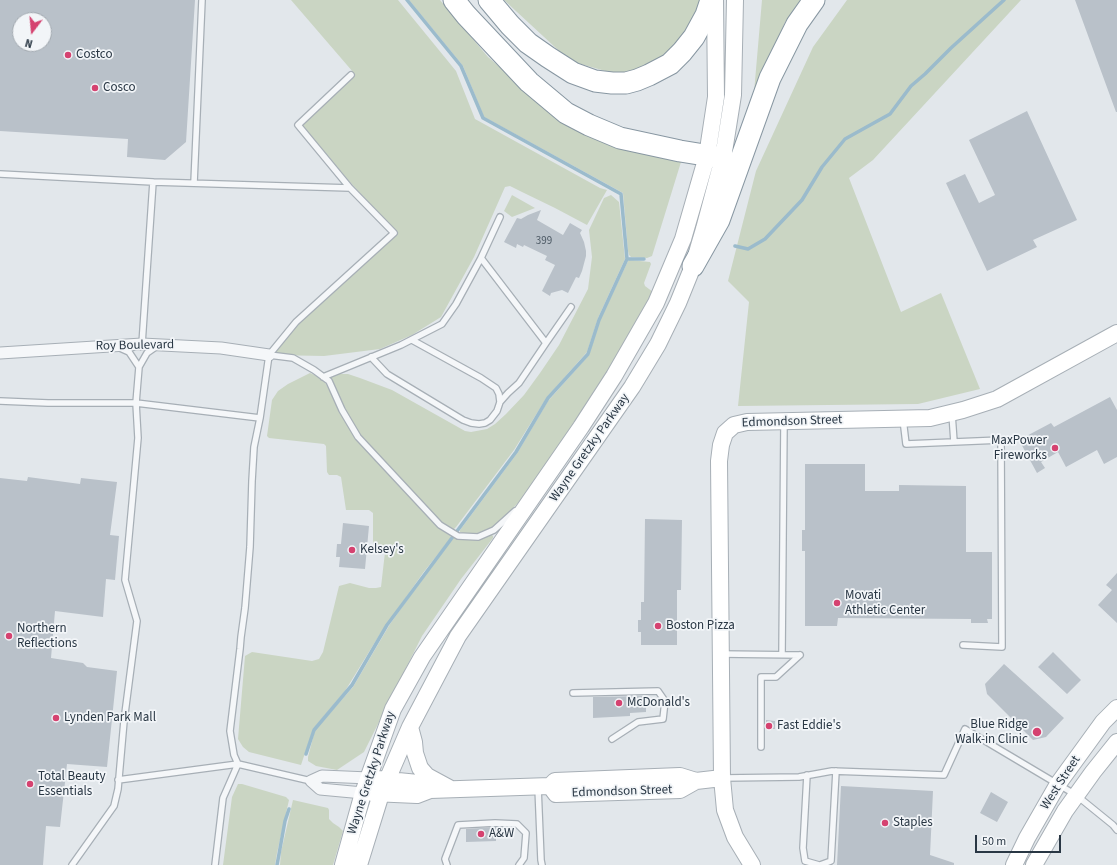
<!DOCTYPE html>
<style>
body{margin:0}
#map{position:relative;width:1117px;height:865px;overflow:hidden;background:#e2e7eb;font-family:"Source Sans 3",sans-serif}
canvas{display:block}
.north{position:absolute;left:12px;top:12px;width:40px;height:40px;box-sizing:border-box;background:#f2f5f8;border:1px solid #a2a9b0;border-radius:50%;rotate:196deg;font-size:11px;font-weight:700;line-height:16px;text-align:center;color:#293744}
.north::after{content:'';display:block;margin:auto;width:14px;height:18px;background:#d54270;clip-path:polygon(50% 0,100% 100%,50% 72%,0 100%)}
.scale{position:absolute;left:975px;top:835px;width:86px;height:18px;box-sizing:border-box;border:2px solid #293744;border-top:0;padding-left:5px;font-size:12px;line-height:14px;white-space:nowrap;color:#293744;-webkit-text-stroke:3px #f2f5f8;paint-order:stroke}
</style>
<div id="map">
<canvas width="1117" height="865"></canvas>
<div class="north">N</div>
<div class="scale">50 m</div>
</div>
<script>
const ctx = document.querySelector('canvas').getContext('2d');
ctx.lineJoin = 'round';
function paint(path, color) {
  ctx.fillStyle = color;
  ctx.fill(path, 'evenodd');
}
function shape(rows) {
  const path = new Path2D();
  for (const r of rows) {
    path.moveTo(r[0], r[1]);
    for (let i = 2; i < r.length; i += 2) path.lineTo(r[i], r[i + 1]);
  }
  return path;
}
function strokePath(path, color, width, dash) {
  ctx.strokeStyle = color;
  ctx.lineWidth = width;
  ctx.lineCap = dash ? 'butt' : 'round';
  ctx.setLineDash(dash || []);
  ctx.stroke(path);
}
function label(font, color, halo, rows, align = 'center') {
  ctx.font = font + ' "Source Sans 3",sans-serif';
  ctx.lineWidth = 3.5;
  ctx.setLineDash([]);
  ctx.textBaseline = 'middle';
  ctx.strokeStyle = halo;
  ctx.fillStyle = color;
  for (const [text, x, y, turn = 0] of rows) {
    ctx.save();
    ctx.translate(x, y);
    ctx.rotate((+turn || 0) * Math.PI / 180);
    ctx.textAlign = isNaN(turn) ? turn : align;
    if (halo) ctx.strokeText(text, 0, 0);
    ctx.fillText(text, 0, 0);
    ctx.restore();
  }
}
const green = shape([
 [291,0,398,0,456,71,475,119,600,188,607,190,587,225,555,208,522,192,510,186,505,187,474,257,441,317,412,335,380,349,324,356,273,355,273,352,297,322,395,231,349,181,303,126,303,123,353,74,353,72],
 [409,0,440,0,488,57,554,114,675,155,681,162,652,256,647,258,631,257,629,255,628,251,623,193,484,117,463,66],
 [504,0,699,0,699,5,688,34,651,67,616,74,570,61],
 [762,0,804,0,785,22,753,104],
 [847,0,1021,0,873,160,849,178,901,312,941,293,980,389,918,404,738,406,749,302,728,281,756,171,813,47],
 [512,195,535,208,512,217,504,211],
 [611,195,619,202,625,259,598,318,587,352,547,397,514,450,456,527,453,530,441,524,360,436,345,411,331,382,331,376,334,374,348,374,360,378,392,390,465,431,471,432,487,429,495,424,506,414,524,395,540,373,559,345,588,289,592,257,589,230,604,198],
 [629,260,650,262,651,264,644,283,645,286,653,292,608,374,523,498,494,527,478,533,463,533,460,532,460,530,518,452,548,401,589,355,600,320,628,261],
 [310,373,323,379,352,430,451,533,451,536,450,539,423,573,380,634,345,691,313,729,301,765,249,752,243,747,238,739,245,656,252,652,312,661,319,659,323,652,339,586,350,583,369,588,376,588,381,587,385,552,383,547,374,546,373,543,373,513,369,510,346,510,341,477,337,475,329,475,327,472,326,446,324,444,269,438,267,436,272,400,278,391,288,384],
 [491,534,493,536,493,538,461,579,422,636,364,752,337,770,316,766,308,761,308,757,315,730,353,687,390,624,413,592,453,538],
 [238,784,242,784,286,797,289,800,277,853,275,865,223,865,232,797],
 [293,800,328,808,329,810,329,819,333,823,339,827,343,831,333,865,280,865,281,852]
]);
const stream = shape([
 [735,246,748,249,765,239,802,200,822,167,845,139,890,114,911,86,925,74,951,48,1004,0],
 [627,259,644,259],
 [306,754,314,730,352,685,387,625,516,452,548,398,588,354,599,320,627,259,621,194,483,118,461,66,407,0],
 [277,865,285,821,289,809]
]);
const building = shape([
 [0,0,195,0,186,142,165,160,127,157,128,139,0,131],
 [20,20,44,20,44,44,20,44],
 [1075,0,1117,0,1117,112,1116,112],
 [1027,111,1077,220,1033,240,1037,247,987,271,946,183,965,174,979,203,995,195,969,140],
 [541,210,537,220,563,235,570,223,582,230,580,233,584,242,586,251,586,256,582,271,579,278,576,277,568,293,562,290,551,293,550,296,542,291,555,265,545,260,547,256,524,245,523,247,517,244,516,248,504,242,517,218,521,219,528,215],
 [1110,397,1117,410,1117,457,1104,464,1097,450,1066,467,1058,452,1041,462,1045,468,1037,473,1019,440,1051,423,1054,427],
 [805,464,865,464,865,491,899,491,899,485,966,486,966,552,992,552,992,619,987,619,988,623,971,623,971,619,838,618,837,626,805,626,805,551,802,551,802,530,805,530],
 [28,477,80,484,81,478,117,482,110,535,119,536,115,580,106,579,103,617,55,611,51,658,83,663,87,667,117,671,107,767,67,764,60,827,46,826,43,865,0,865,0,478,27,481],
 [645,519,682,520,681,590,677,590,677,645,641,645,641,632,638,632,638,620,641,620,641,602,644,602],
 [343,523,369,526,365,569,339,567,340,557,336,557,337,544,341,544],
 [1117,573,1117,623,1098,605,1112,590,1106,585],
 [1053,652,1081,680,1067,694,1038,667],
 [1004,664,1064,718,1046,737,1033,740,987,694,985,684],
 [646,696,646,712,630,713,630,716,593,718,593,697],
 [766,720,775,721,775,729,766,729],
 [841,786,933,791,930,855,954,863,954,865,837,865],
 [991,792,1008,802,997,822,980,813],
 [496,827,496,841,466,842,466,829]
]);
const lane = shape([
 [0,174,153,182,142,344],
 [153,182,350,188,394,233,296,322,269,355,260,418,254,447,252,481,250,547,245,608,241,637,240,649,230,731,234,755,238,764],
 [194,183,202,0],
 [350,188,298,125,351,75],
 [481,258,500,217],
 [546,343,571,307],
 [120,348,129,352,139,367],
 [269,355,293,358,314,370,329,381,342,410,358,437,440,525,458,536,478,537,494,530,515,511],
 [371,357,387,374,463,420,471,423,479,424,485,423,490,420,497,411,500,402,499,394,496,388,481,378,412,340],
 [323,377,401,345,442,324,456,304,481,258,546,343,519,383,508,393,500,402],
 [0,401,48,403,136,403,260,418],
 [952,414,954,442],
 [903,419,906,444,1001,440,1002,647,963,645],
 [721,654,800,655],
 [782,654,784,423],
 [573,693,658,691,665,701,663,719,638,722,612,739],
 [761,747,761,677,776,677,800,655],
 [807,775,803,848,805,861,819,865],
 [723,778,799,777,832,771,944,775,965,729,1076,795,1113,825,1117,830],
 [118,780,238,764,311,781],
 [538,787,541,860,542,865],
 [72,865,114,806,118,789,124,721,137,621,125,580,138,438,136,403,139,367,147,353,157,346],
 [215,865,223,798,238,764],
 [447,865,445,859,458,825,495,823,517,824,526,833,524,858,519,865],
 [820,865,831,861,836,771]
]);
const street = shape([
 [0,353,142,344,221,348,269,355],
 [363,793,320,789,311,781,322,776,369,778]
]);
const secondary = shape([
 [410,727,414,742,415,753,420,768,427,776,451,789],
 [378,779,418,783,430,790],
 [550,786,556,794,680,790,696,781],
 [372,793,417,795,430,790,550,786,555,781,680,776,696,781,722,778],
 [343,865,363,793,393,709,422,657,581,427,614,376,656,303,683,239,707,156,716,97,715,0],
 [359,865,381,794,410,727,458,636,632,387,658,344,678,303,693,266,704,229,723,158,733,95,735,0],
 [752,865,735,837,725,810,722,778,719,461,721,445,725,433,734,425,747,422,930,418,963,410,997,399,1117,333],
 [1014,865,1027,838,1058,784,1103,722,1117,708],
 [1034,865,1065,811,1093,772,1117,742]
]);
const highway = shape([
 [454,0,466,15,529,82,566,113,589,125,620,138,680,151,723,158],
 [489,0,510,25,528,43,548,57,573,73,595,81,612,83,626,83,637,80,649,75,670,64,682,52,694,37,706,15,711,0],
 [693,266,719,220,770,78,797,24,814,0]
]);
const markers = [
 [68,55,4,"#d54270"],
 [95,88,4,"#d54270"],
 [1055,448,4,"#d54270"],
 [352,550,4,"#d54270"],
 [837,603,4,"#d54270"],
 [658,626,4,"#d54270"],
 [9,636,4,"#d54270"],
 [619,703,4,"#d54270"],
 [56,718,4,"#d54270"],
 [769,726,4,"#d54270"],
 [1037,732,5,"#d54270"],
 [30,784,4,"#d54270"],
 [885,823,4,"#d54270"],
 [481,834,4,"#d54270"]
];
const numberNames = [
 ["399",544,242]
];
const poiNames = [
 ["Costco",76,55],
 ["Cosco",103,88],
 ["MaxPower",1047,441,"right"],
 ["Fireworks",1047,456,"right"],
 ["Kelsey's",360,550],
 ["Movati",845,596],
 ["Athletic Center",845,611],
 ["Boston Pizza",666,626],
 ["Northern",17,629],
 ["Reflections",17,644],
 ["McDonald's",627,703],
 ["Lynden Park Mall",64,718],
 ["Blue Ridge",1028,725,"right"],
 ["Walk-in Clinic",1028,740,"right"],
 ["Fast Eddie's",777,726],
 ["Total Beauty",38,777],
 ["Essentials",38,792],
 ["Staples",893,823],
 ["A&W",489,834]
];
const streetNames = [
 ["Roy Boulevard",135,346,-1],
 ["Edmondson Street",792,422,-2],
 ["Wayne Gretzky Parkway",590,448,-55],
 ["Wayne Gretzky Parkway",372,773,-72],
 ["West Street",1061,783,-57],
 ["Edmondson Street",622,792,-2]
];
paint(green, '#cad5c3');
strokePath(stream, '#9bbbcc', 3.5);
paint(building, '#b9c1c9');
strokePath(lane, '#a7afb6', 8);
strokePath(street, '#a7afb6', 13);
strokePath(secondary, '#a7afb6', 18);
strokePath(highway, '#8897a2', 23);
strokePath(lane, '#f5f7f9', 5.5);
strokePath(street, '#f5f7f9', 11);
strokePath(secondary, '#fff', 16);
strokePath(highway, '#fff', 21);
for (const [x, y, r, color] of markers) {
  const dot = new Path2D();
  dot.arc(x, y, r, 0, 2 * Math.PI);
  ctx.fillStyle = color;
  ctx.fill(dot);
  strokePath(dot, '#f2f5f8', 1.5);
}
label('11px', '#4d5a65', null, numberNames);
label('13px', '#293744', '#f2f5f8', poiNames, 'left');
label('13px', '#293744', '#f2f5f8', streetNames);
</script>
